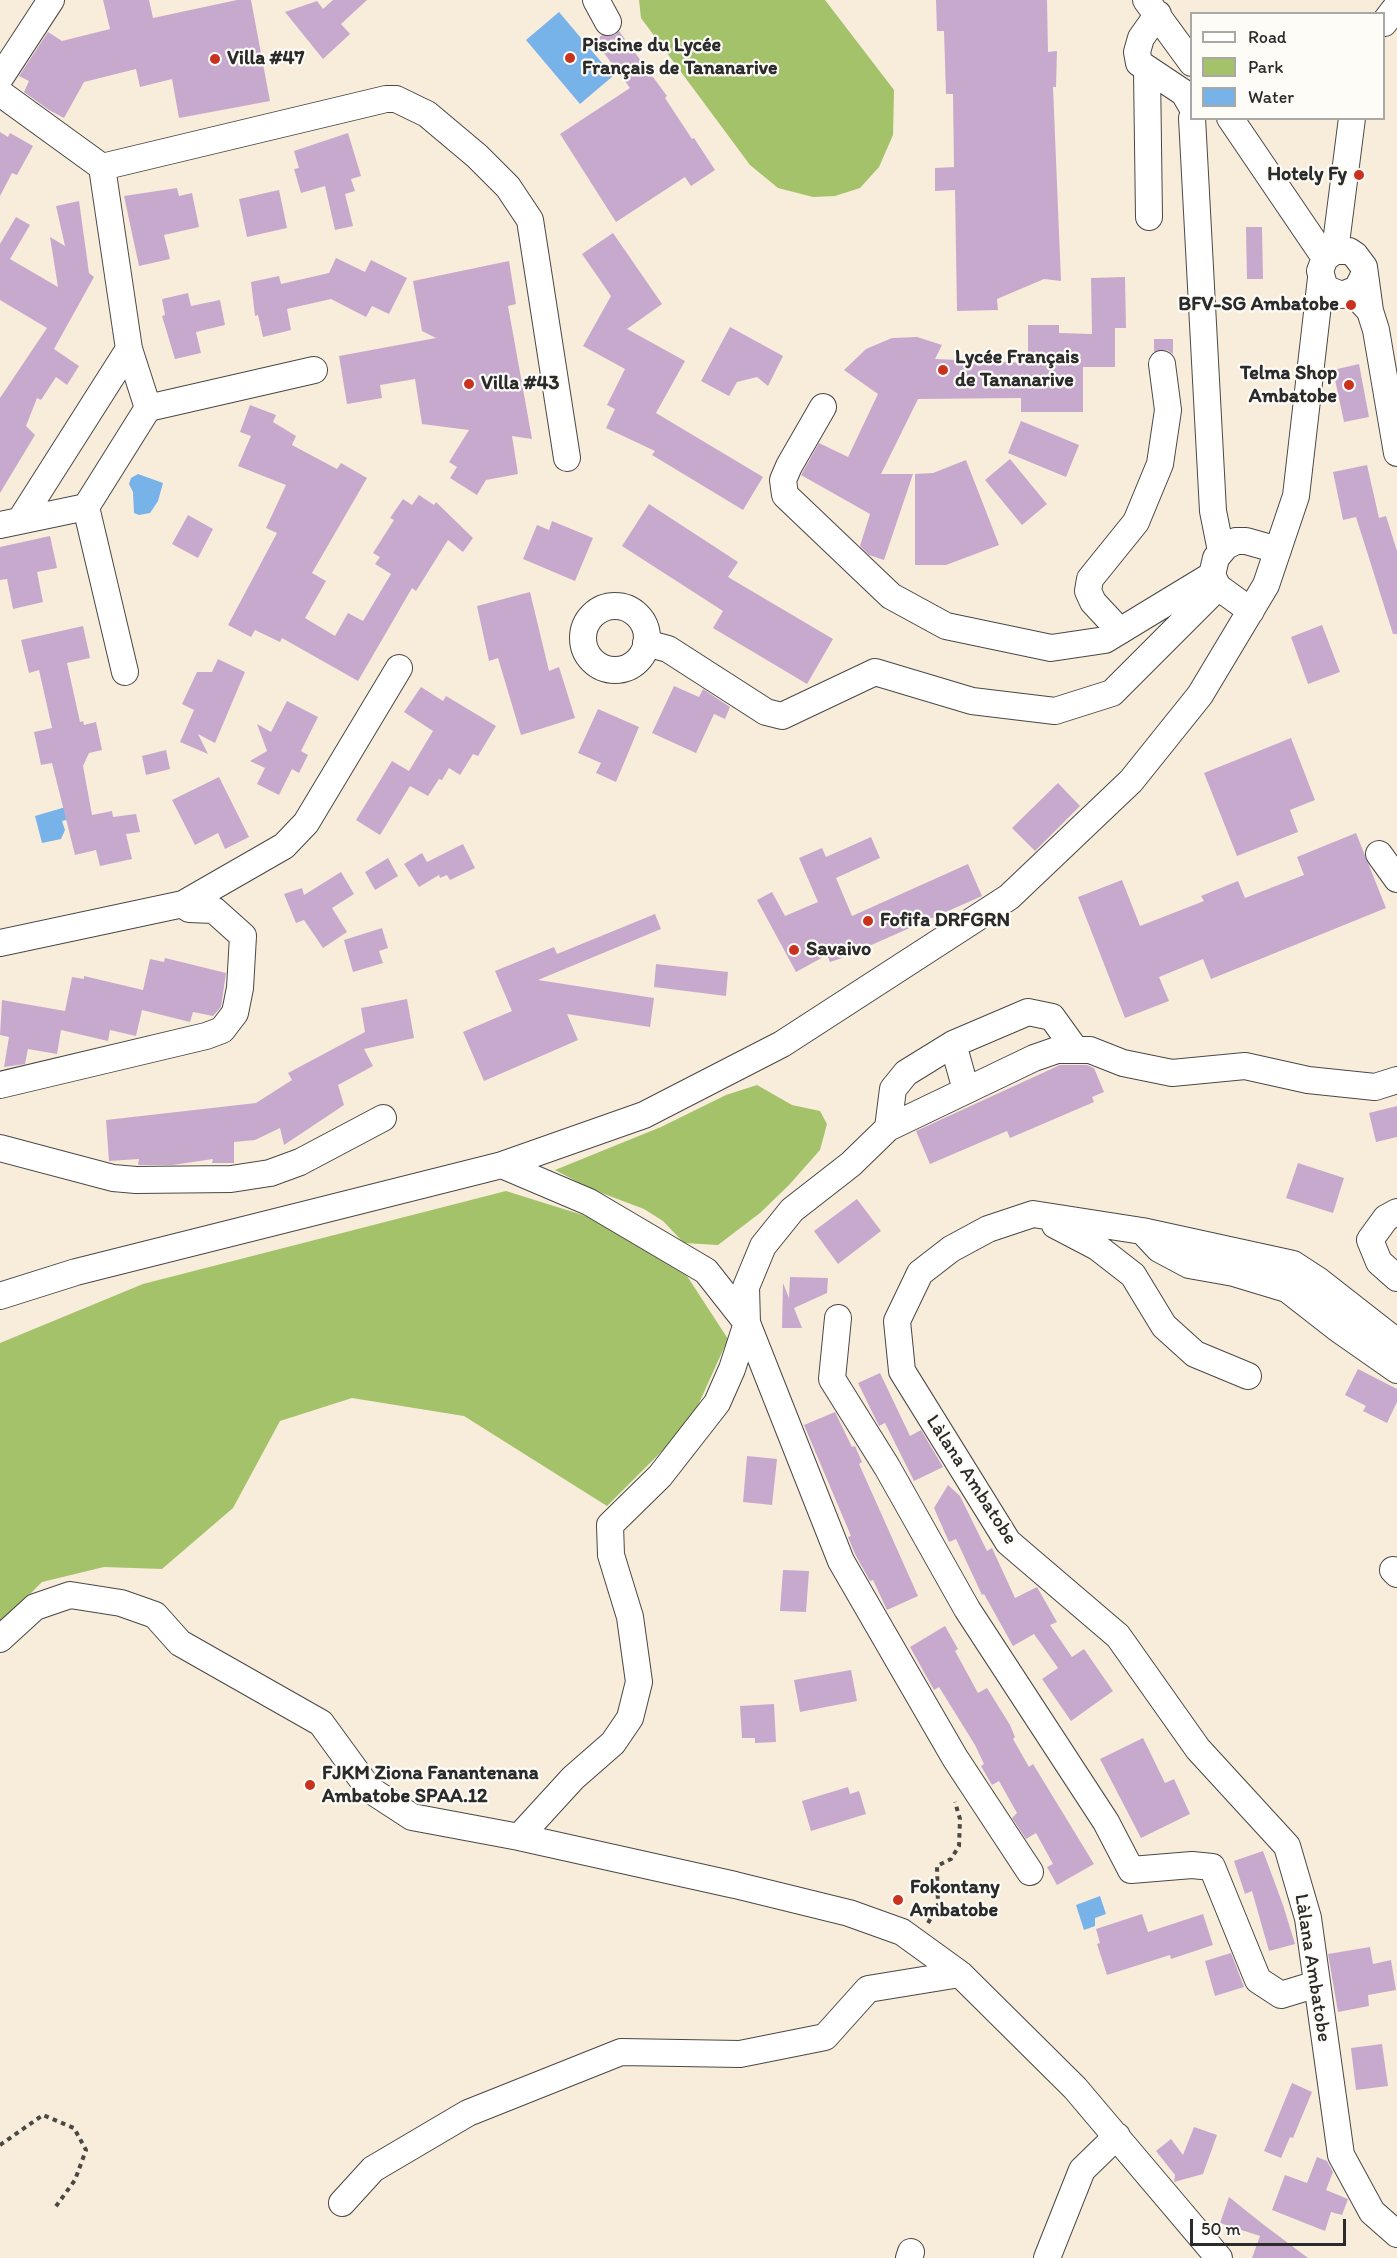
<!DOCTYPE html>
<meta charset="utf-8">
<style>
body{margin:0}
#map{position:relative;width:1397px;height:2258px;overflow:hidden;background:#f8ecdb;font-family:Itim,sans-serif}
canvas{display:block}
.legend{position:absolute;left:1190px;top:12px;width:195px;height:108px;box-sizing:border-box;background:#fdfcf7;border:2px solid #a9a8a5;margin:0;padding:8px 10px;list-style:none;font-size:18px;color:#2b2b2b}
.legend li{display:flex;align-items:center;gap:12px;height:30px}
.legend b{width:30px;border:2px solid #a9a8a5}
.scale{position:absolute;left:1190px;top:2219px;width:156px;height:27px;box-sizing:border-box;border:3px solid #2b2b2b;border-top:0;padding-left:8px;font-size:18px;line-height:21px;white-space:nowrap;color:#2b2b2b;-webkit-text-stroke:4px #fdfcf7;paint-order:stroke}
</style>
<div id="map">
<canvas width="1397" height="2258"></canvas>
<ul class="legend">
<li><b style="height:8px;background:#fff"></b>Road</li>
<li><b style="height:16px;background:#a3c26a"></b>Park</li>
<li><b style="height:16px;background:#77b2e8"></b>Water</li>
</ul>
<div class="scale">50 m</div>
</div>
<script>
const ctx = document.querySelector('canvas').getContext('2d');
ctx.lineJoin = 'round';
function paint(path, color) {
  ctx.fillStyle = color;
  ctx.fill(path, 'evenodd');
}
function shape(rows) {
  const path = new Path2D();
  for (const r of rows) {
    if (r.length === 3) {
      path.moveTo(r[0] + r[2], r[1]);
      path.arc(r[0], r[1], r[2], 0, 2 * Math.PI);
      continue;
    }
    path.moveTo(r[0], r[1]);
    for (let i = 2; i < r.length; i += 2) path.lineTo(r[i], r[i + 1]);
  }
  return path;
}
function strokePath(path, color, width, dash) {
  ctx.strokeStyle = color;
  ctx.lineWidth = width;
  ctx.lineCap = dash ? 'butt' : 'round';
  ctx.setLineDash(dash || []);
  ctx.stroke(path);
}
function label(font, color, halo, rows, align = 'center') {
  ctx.font = font + ' Itim,sans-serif';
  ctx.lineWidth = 4.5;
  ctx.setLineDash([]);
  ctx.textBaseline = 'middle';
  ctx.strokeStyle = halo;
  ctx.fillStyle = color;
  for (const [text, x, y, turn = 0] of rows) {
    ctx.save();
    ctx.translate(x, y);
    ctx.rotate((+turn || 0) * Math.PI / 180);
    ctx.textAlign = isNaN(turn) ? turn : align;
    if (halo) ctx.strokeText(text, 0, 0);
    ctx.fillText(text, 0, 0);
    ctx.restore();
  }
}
const green = shape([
 [639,0,825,0,894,90,893,135,879,167,860,188,835,196,813,197,778,188,750,165,641,18],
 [757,1085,792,1105,820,1111,827,1124,820,1150,789,1185,760,1213,718,1245,684,1243,663,1221,644,1209,591,1189,555,1170,661,1127,726,1095],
 [506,1191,589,1217,687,1276,728,1339,690,1423,607,1506,464,1416,352,1398,280,1421,233,1508,162,1569,104,1567,42,1582,0,1624,0,1343,143,1284]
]);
const water = shape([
 [559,12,613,76,580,104,526,40],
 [138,474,163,483,158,501,150,513,139,515,134,513,133,492,129,484,131,478],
 [69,806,73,818,62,821,65,830,61,839,42,843,35,816],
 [1100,1896,1106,1914,1095,1918,1095,1926,1084,1930,1076,1905]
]);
const building = shape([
 [103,0,149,0,153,18,237,0,251,0,270,101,179,118,172,79,140,87,136,69,84,82,64,118,49,110,24,92,29,81,19,76,48,32,62,41,110,29],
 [333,0,367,0,341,24,350,34,323,59,285,12,317,1,323,9],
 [936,0,1047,0,1048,52,1057,51,1056,87,1053,87,1061,281,1044,279,997,299,998,310,957,311,955,190,935,191,935,168,954,167,953,94,946,94,944,31,937,31],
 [619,31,667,96,665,98,692,139,694,138,715,170,691,186,685,177,616,222,560,134,630,88,595,41,602,35,615,35],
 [0,132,8,137,10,133,33,146,17,175,12,173,0,196],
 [348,133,361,176,351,179,355,191,345,194,353,226,335,230,325,186,301,193,294,169,299,168,294,151],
 [177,188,179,196,192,193,199,227,164,235,170,259,139,266,124,196],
 [279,190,287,228,247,237,239,199],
 [79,201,89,273,94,277,54,349,79,366,67,385,56,377,41,400,37,398,26,426,35,435,0,493,0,398,47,328,0,300,0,244,16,217,30,225,10,259,58,287,50,237,65,246,56,206],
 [1246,227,1262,227,1263,279,1247,279],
 [613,233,662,304,627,329,685,361,656,413,763,477,743,510,652,455,655,451,606,428,615,409,607,405,625,369,583,346,611,296,582,254],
 [336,258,365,272,371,260,407,278,389,314,372,306,366,317,331,299,287,309,291,330,263,337,258,315,255,316,251,282,279,276,281,284,329,273],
 [509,261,516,304,508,306,532,439,512,436,518,474,486,480,477,495,450,478,457,467,449,462,469,430,422,424,415,379,380,385,382,398,347,404,339,356,436,338,422,331,413,281],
 [1125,277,1126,328,1115,328,1115,367,1083,367,1083,412,1021,412,1021,398,918,399,881,474,913,474,884,560,869,555,860,546,870,514,801,475,819,443,848,457,878,394,844,370,866,349,892,338,917,337,942,345,935,359,1028,363,1028,325,1059,325,1059,333,1092,334,1091,278],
 [188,293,191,306,220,300,225,325,196,332,201,353,175,359,162,316,165,315,162,299],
 [730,327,783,356,768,386,757,377,737,382,729,396,701,381],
 [1154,339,1173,339,1173,354,1167,350,1154,352],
 [1359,364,1369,417,1344,422,1333,370],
 [250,405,276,415,273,422,296,436,292,445,337,469,341,463,367,478,312,573,326,581,305,618,335,636,348,613,363,621,391,574,375,564,380,557,373,553,394,520,390,518,403,499,412,505,419,495,434,505,436,502,473,538,463,552,448,540,416,591,412,588,358,681,282,638,280,642,255,630,251,637,228,625,277,533,266,528,286,485,238,466,251,436,240,432],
 [1021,421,1079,445,1066,477,1008,453],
 [1010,459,1047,504,1022,525,985,480],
 [966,460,999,545,946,565,915,565,915,474,933,473],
 [1367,465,1379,518,1386,516,1397,551,1397,634,1393,634,1356,517,1343,520,1333,472],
 [649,504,738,562,728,577,833,639,807,684,713,628,723,611,622,546],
 [188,515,213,529,198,558,172,544],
 [552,521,593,538,575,581,523,559,537,525,549,530],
 [50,536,57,568,37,572,43,602,13,609,7,579,0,580,0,547],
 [530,592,549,671,559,667,575,718,521,735,498,658,489,661,477,606],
 [1322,625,1340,672,1308,684,1291,637],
 [83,626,90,658,67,663,80,722,83,721,84,725,96,722,102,750,89,753,83,766,92,815,112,811,113,817,136,814,140,832,126,834,132,859,100,866,96,850,75,855,52,763,41,765,34,732,52,728,39,670,29,673,21,640],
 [218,659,245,672,215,743,198,734,208,754,180,742,194,710,182,704,197,672,212,672],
 [674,686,699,697,703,689,730,707,725,719,714,714,696,753,652,733],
 [421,687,443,701,446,696,496,726,478,756,473,754,460,775,449,768,442,780,439,779,428,796,410,786,380,835,356,820,392,761,409,771,433,731,404,712],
 [287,701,318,717,301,751,308,755,299,773,292,769,279,795,257,784,265,768,250,761,267,751,257,724,271,732],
 [598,709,639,727,616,782,596,773,601,763,578,753],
 [1291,738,1315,800,1290,810,1298,832,1237,856,1204,773],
 [166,750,170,769,146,775,142,756],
 [219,777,249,837,225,849,218,833,195,845,172,800],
 [1058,783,1080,806,1035,851,1012,828],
 [1356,833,1386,908,1211,979,1203,959,1159,977,1169,1001,1125,1018,1078,897,1122,880,1140,926,1204,901,1201,896,1238,881,1245,898,1304,875,1297,857],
 [871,837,880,858,836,878,852,916,968,864,982,896,842,958,830,962,827,955,796,972,757,900,772,892,785,916,818,902,799,858,822,848,826,857],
 [463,844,475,868,450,880,447,875,440,878,439,875,419,887,404,864,422,853,427,862],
 [388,858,398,876,375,890,365,872],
 [341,872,354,894,332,908,347,932,323,948,304,920,296,923,284,894,302,888,304,895],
 [655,914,661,929,538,980,654,998,650,1027,567,1014,578,1040,484,1081,463,1032,512,1011,495,971,554,947,557,954],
 [382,928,388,948,379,951,383,963,353,972,344,940],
 [165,958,226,973,221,1007,213,1016,193,1012,190,1022,142,1010,136,1036,110,1030,108,1041,61,1030,57,1054,28,1049,25,1064,4,1067,9,1037,0,1035,2,1000,65,1011,72,977,84,979,84,976,143,990,150,959,164,962],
 [656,964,728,972,726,996,654,987],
 [407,999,414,1038,364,1049,373,1066,338,1085,344,1105,284,1145,280,1128,255,1140,234,1142,234,1163,212,1163,213,1159,173,1165,138,1165,139,1159,109,1161,106,1120,256,1103,292,1080,288,1073,365,1032,361,1008],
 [1060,1065,1087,1065,1094,1068,1104,1092,1092,1097,1094,1102,1010,1138,1007,1131,930,1164,916,1131],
 [1397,1106,1397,1137,1376,1142,1369,1113],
 [1298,1163,1344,1178,1333,1213,1286,1198],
 [857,1199,881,1231,838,1264,814,1231],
 [790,1277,828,1278,827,1293,794,1308,802,1328,782,1328,783,1283,789,1298],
 [1358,1369,1397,1389,1397,1402,1387,1423,1363,1411,1366,1406,1345,1395],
 [880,1373,910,1436,921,1430,943,1467,914,1481,885,1423,879,1426,858,1383],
 [835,1412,852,1447,855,1446,862,1462,859,1464,918,1596,887,1610,873,1580,870,1581,855,1554,848,1537,851,1536,804,1425],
 [747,1456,777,1459,772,1505,743,1502],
 [948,1485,960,1496,987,1551,992,1548,1015,1598,1037,1587,1057,1622,1050,1625,1072,1657,1084,1649,1113,1691,1071,1721,1042,1679,1058,1668,1034,1634,1013,1646,984,1594,982,1595,956,1539,949,1542,934,1508],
 [783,1570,809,1571,806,1612,780,1611],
 [945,1626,958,1649,955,1651,978,1693,987,1688,1010,1725,1015,1737,1013,1739,1029,1767,1033,1764,1094,1864,1057,1885,1047,1867,1053,1864,1036,1833,1026,1839,1012,1818,1017,1813,999,1781,992,1785,981,1766,984,1764,975,1745,939,1687,934,1690,910,1647],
 [851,1670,857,1701,800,1712,794,1680],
 [774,1704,776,1742,755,1743,755,1738,742,1738,740,1706],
 [1143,1738,1165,1783,1174,1779,1190,1814,1141,1838,1100,1759],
 [848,1787,850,1794,859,1791,866,1814,811,1831,802,1801],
 [1263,1851,1283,1905,1295,1944,1269,1951,1252,1891,1245,1894,1234,1861],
 [1142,1914,1148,1932,1203,1914,1213,1945,1171,1959,1170,1955,1107,1975,1097,1944,1100,1943,1096,1929],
 [1370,1947,1373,1964,1391,1960,1396,1990,1368,1995,1369,2006,1338,2012,1328,1954],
 [1231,1953,1244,1987,1215,1996,1205,1961],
 [1382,2044,1388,2086,1356,2090,1351,2048],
 [1292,2083,1312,2092,1293,2138,1290,2137,1281,2158,1264,2151],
 [1194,2127,1217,2135,1203,2174,1174,2182,1175,2175,1156,2151,1171,2139,1183,2155],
 [1317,2157,1327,2161,1333,2172,1326,2190,1348,2199,1342,2215,1331,2212,1325,2231,1272,2210,1285,2175,1307,2183],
 [1229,2197,1264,2225,1308,2258,1252,2258,1260,2236,1220,2223]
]);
const path = shape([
 [928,1923,938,1906,937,1866,951,1859,959,1846,960,1819,955,1802],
 [0,2145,43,2115,74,2128,86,2150,75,2180,54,2209]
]);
const minor = shape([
 [596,0,608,22],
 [1146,0,1192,63],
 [1158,14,1141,38,1137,52,1139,63,1184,93,1192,107],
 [1384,23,1397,6],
 [1147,71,1149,217],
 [0,78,51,0],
 [0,93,102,167,129,349],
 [1192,118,1213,511,1221,551],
 [1230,118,1325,258],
 [102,167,386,99,396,99,427,114,477,156,508,187,530,220,567,458],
 [1335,251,1352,118],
 [1364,275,1357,289,1342,295,1329,290,1324,285,1320,271,1325,258,1335,251,1349,251,1355,255,1364,267,1370,311],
 [1358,298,1370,311,1376,330,1397,453],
 [823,407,789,466,783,480,785,495,891,596,946,626,1051,648,1105,640,1212,575],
 [86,507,125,672],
 [21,519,129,349,148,408],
 [0,525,86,507,148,408,314,370],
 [615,638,32],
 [1251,611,1218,587,1212,575,1216,558,1226,546,1236,541,1246,541,1278,550],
 [1120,631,1093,602,1088,591,1090,579,1136,522,1160,464,1168,410,1162,364],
 [646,643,668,649,766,712,782,716,875,672,972,701,1055,711,1112,693,1218,587],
 [1379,854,1397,879],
 [0,943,183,904,284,846,306,823,399,668],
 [953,1044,966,1090],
 [0,1085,206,1036,222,1030,235,1013,240,988,243,936,214,910,189,909,183,904],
 [888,1128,893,1089,906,1073,953,1044,1028,1012,1052,1017,1075,1049],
 [0,1148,113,1178,136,1180,231,1179,270,1173,300,1162,383,1118],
 [502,1165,589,1202,706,1271,747,1323,732,1369,717,1403,660,1476,610,1525,611,1555,630,1617,639,1682,630,1718,613,1743,573,1778,519,1837],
 [1397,1212,1386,1218,1370,1240,1379,1262,1397,1278],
 [1055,1225,1097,1247,1133,1275,1164,1326,1195,1354,1248,1376],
 [1145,1234,1159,1249,1189,1265,1234,1273,1287,1289,1337,1328,1397,1370],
 [0,1296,76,1272,502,1165,644,1115,782,1044,1009,897,1131,781,1200,695,1266,585,1296,496,1321,278],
 [838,1318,832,1379,887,1467,967,1609,1106,1822,1131,1870,1192,1865,1212,1867,1258,1980,1281,1995,1317,1984],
 [1397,1342,1319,1281,1293,1264,1142,1231,1033,1214,988,1229,951,1249,920,1273,897,1321,902,1371,1008,1542,1118,1636,1198,1749,1287,1846,1308,1918,1341,2155,1372,2212,1397,2234],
 [1393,1570,1397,1574],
 [0,1639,35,1607,70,1595,121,1603,155,1615,180,1643,321,1723,369,1789,412,1817,519,1837,735,1885,849,1913,902,1932,960,1974,1075,2088,1219,2258],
 [1030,1872,955,1758,841,1561,747,1323,746,1287,763,1246,792,1210,851,1164,888,1128,1034,1058,1057,1050,1090,1050,1123,1063,1172,1073,1245,1066,1308,1080,1375,1087,1397,1080],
 [342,2203,373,2169,468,2113,621,2052,740,2054,825,2037,868,1989,960,1974],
 [909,2258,911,2252],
 [1047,2258,1082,2170,1117,2136]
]);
const markers = [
 [570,58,6,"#c8321e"],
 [215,59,6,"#c8321e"],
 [1359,175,6,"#c8321e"],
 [1351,305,6,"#c8321e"],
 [943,370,6,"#c8321e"],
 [469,384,6,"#c8321e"],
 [1349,385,6,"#c8321e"],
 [868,921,6,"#c8321e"],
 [794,950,6,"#c8321e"],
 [310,1785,6,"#c8321e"],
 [898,1900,6,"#c8321e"]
];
const poiNames = [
 ["Piscine du Lycée",582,46],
 ["Français de Tananarive",582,69],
 ["Villa #47",227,59],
 ["Hotely Fy",1347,175,"right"],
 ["BFV-SG Ambatobe",1339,305,"right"],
 ["Lycée Français",955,358],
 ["de Tananarive",955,381],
 ["Telma Shop",1337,374,"right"],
 ["Ambatobe",1337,397,"right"],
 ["Villa #43",481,384],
 ["Fofifa DRFGRN",880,921],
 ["Savaivo",806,950],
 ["FJKM Ziona Fanantenana",322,1774],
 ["Ambatobe SPAA.12",322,1797],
 ["Fokontany",910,1888],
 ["Ambatobe",910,1911]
];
const streetNames = [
 ["Làlana Ambatobe",971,1480,57],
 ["Làlana Ambatobe",1312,1968,81]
];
paint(green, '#a3c26a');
paint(water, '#77b2e8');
paint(building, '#c8a9ce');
strokePath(minor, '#4a4845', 28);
strokePath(path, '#4a4845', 4, [4.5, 4.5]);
strokePath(minor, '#fff', 26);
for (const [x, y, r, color] of markers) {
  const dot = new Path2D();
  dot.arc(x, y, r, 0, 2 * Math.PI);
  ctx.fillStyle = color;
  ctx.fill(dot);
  strokePath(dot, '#fdfcf7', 2);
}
label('bold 20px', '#2b2b2b', '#fdfcf7', poiNames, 'left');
label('20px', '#2b2b2b', '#fdfcf7', streetNames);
</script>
